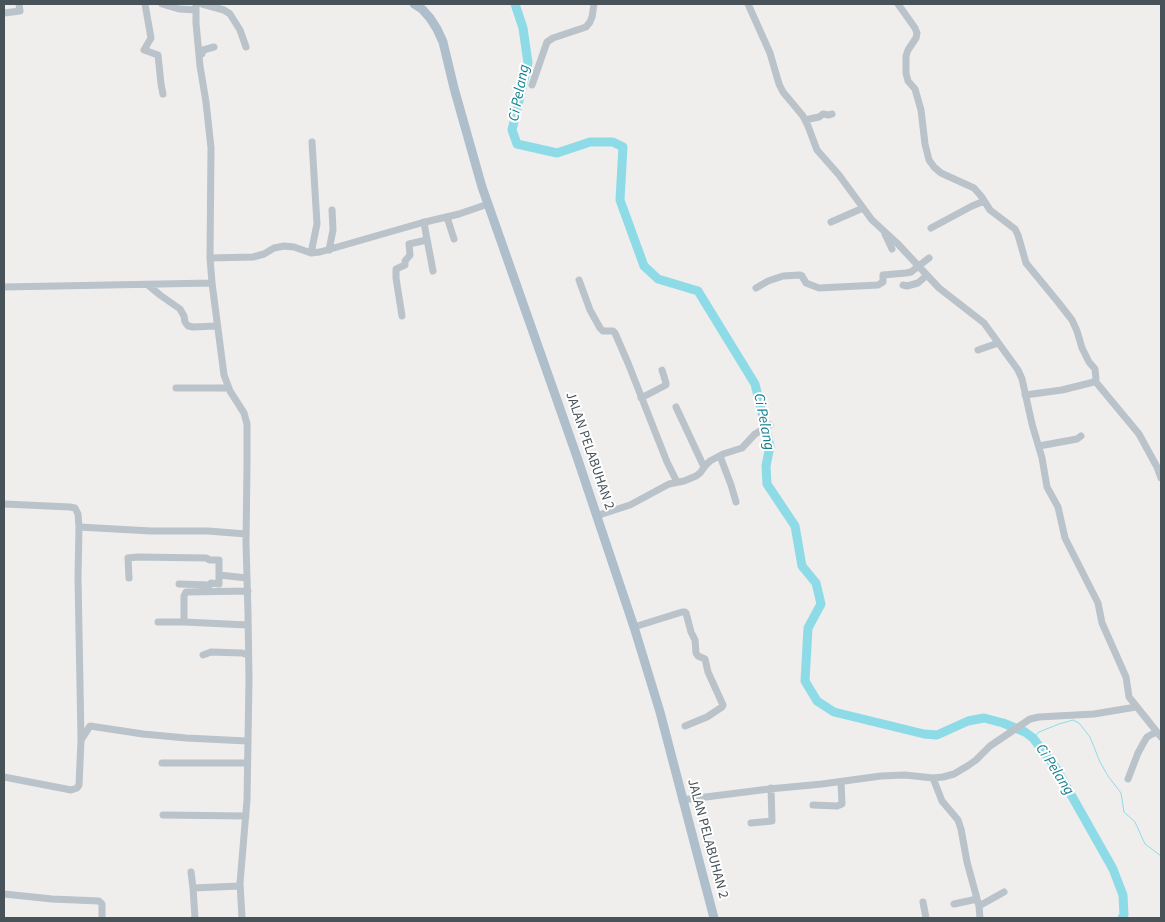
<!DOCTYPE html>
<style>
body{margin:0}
#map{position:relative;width:1165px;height:922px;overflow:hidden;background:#f0eded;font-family:"Source Sans 3",sans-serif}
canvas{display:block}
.frame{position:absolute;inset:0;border:5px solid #475259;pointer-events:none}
</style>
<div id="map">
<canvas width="1165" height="922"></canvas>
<div class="frame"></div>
</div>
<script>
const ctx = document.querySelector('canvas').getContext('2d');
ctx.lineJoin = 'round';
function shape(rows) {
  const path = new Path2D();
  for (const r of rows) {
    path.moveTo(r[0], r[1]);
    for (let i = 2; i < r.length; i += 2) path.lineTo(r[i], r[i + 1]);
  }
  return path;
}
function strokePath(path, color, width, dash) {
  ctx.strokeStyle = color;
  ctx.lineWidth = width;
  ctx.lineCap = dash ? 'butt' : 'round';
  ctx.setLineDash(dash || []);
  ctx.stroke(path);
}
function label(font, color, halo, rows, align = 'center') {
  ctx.font = font + ' "Source Sans 3",sans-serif';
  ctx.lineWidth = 4;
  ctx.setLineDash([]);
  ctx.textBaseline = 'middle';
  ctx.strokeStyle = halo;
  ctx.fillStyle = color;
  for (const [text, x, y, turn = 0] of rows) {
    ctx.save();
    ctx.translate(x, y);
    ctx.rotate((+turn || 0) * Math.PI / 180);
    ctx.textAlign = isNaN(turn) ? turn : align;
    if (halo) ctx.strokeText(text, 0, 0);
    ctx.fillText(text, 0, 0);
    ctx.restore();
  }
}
const stream = shape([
 [1033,738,1039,732,1059,724,1073,720,1079,723,1090,737,1100,762,1108,776,1121,793,1124,812,1135,822,1145,844,1161,856]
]);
const river = shape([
 [515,4,523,28,528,63,512,130,517,144,557,153,590,142,613,142,623,147,620,200,644,266,658,279,698,291,755,384,770,446,766,466,767,484,795,526,802,566,816,583,821,604,808,628,805,681,817,701,834,712,924,734,937,735,968,721,984,718,1003,723,1025,732,1033,738,1056,768,1113,869,1123,895,1124,915,1122,918]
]);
const minor = shape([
 [145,4,151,38,144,50,158,55,161,84,163,94],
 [162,4,179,9,196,10],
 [196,4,196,23,200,66,206,102,211,148,210,258,212,283,224,375,230,391,244,413,247,424,247,466,246,543,248,613,249,680,247,800,240,883,242,918],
 [202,4,224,10,230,14,240,30,246,47],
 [748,4,770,53,779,84,783,92,803,116,808,126,817,150,839,175,872,220,897,243,939,288,984,323,1018,370,1022,379,1032,424,1042,458,1047,487,1058,507,1065,538,1098,603,1102,623,1126,677,1129,697,1161,737],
 [898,4,915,28,917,33,916,38,908,50,906,56,906,73,908,81,915,89,921,110,925,144,929,160,934,167,941,173,974,188,981,196,990,210,1015,229,1018,235,1026,263,1058,302,1072,320,1077,331,1082,348,1089,362,1095,369,1096,379,1094,382,1062,390,1025,395],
 [4,13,20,11,19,4],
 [199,55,202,54,203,50,214,47],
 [532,85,547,42,553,38,586,27,590,22,592,17,594,4],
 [805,120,819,117,823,114,829,115,832,114],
 [447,217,454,239],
 [831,222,863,208],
 [931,228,972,206,984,201],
 [885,234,892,249],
 [427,239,433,271],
 [329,250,333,230,332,210],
 [311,253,317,224,312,142],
 [210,258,253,257,264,254,274,248,284,246,294,247,311,253,320,252,421,223,459,214,488,204],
 [579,280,590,310,600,328,603,331,613,331,615,333,628,363,667,462,677,482],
 [148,285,160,295,180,309,184,316,185,322,188,326,193,327,217,326],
 [903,285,907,286,918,283,927,275],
 [4,287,212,283],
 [756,288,768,281,783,276,800,275,802,276,806,283,819,288,878,285,883,282,883,275,906,273,911,272,929,258],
 [402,316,396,278,396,269,405,265,405,261,410,255,409,244,427,240,424,222],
 [978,350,998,343],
 [1095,381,1139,434,1157,467,1161,478],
 [176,388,229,388],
 [641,398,666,385,666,383,662,370],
 [676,407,704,467],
 [1039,446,1077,439,1081,436],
 [720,456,731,485,736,502],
 [4,504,70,507,75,508,78,514,79,527,78,577,81,740,90,726,143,734,186,738,247,741],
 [596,516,630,505,669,484,684,481,696,476,700,473,706,465,710,461,723,454,742,448,755,434,770,425],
 [79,527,151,531,208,531,246,534],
 [129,578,128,558,138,557,206,558,210,560,219,560,219,575],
 [179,584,210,585,211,583,219,584,219,575,247,578],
 [158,622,184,622,248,625],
 [184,622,184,596,186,592,248,591],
 [634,627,682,612,685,612,686,613,691,632,695,640,696,653,698,656,705,659,708,672,723,705,722,707,707,717,685,726],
 [203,655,211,652,242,653,248,655],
 [162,763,247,763],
 [4,777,66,789,71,790,77,788,79,785,81,740],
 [933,778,942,801,958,820,961,829,967,862,979,906,980,918],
 [1128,779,1138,753,1144,742,1147,737,1156,732],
 [682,800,769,789,822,784,881,776,905,775,933,778,943,777,954,774,969,765,976,760,990,746,1030,719,1039,717,1094,714,1136,707],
 [813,805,837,806,842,804,841,782],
 [163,815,246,816],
 [751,823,772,821,771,788],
 [191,872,193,888,195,918],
 [193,888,240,886],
 [4,894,52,899,99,901,102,904,102,918],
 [923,902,926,918],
 [954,904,977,899],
 [979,906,1004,892]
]);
const major = shape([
 [414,4,422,9,430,18,437,29,443,42,454,88,482,187,577,457,634,627,660,712,714,918]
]);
const streetNames = [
 ["JALAN PELABUHAN 2",589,451,71],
 ["JALAN PELABUHAN 2",707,839,75]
];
const waterNames = [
 ["Ci Pelang",520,93,-79],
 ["Ci Pelang",763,422,79],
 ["Ci Pelang",1054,770,57]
];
strokePath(stream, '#8ddbe6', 1);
strokePath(river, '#8ddbe6', 9);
strokePath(minor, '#b9c3c9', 7);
strokePath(major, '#aebfcb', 9);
label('14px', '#475259', '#fff', streetNames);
label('italic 15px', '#158190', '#fff', waterNames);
</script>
